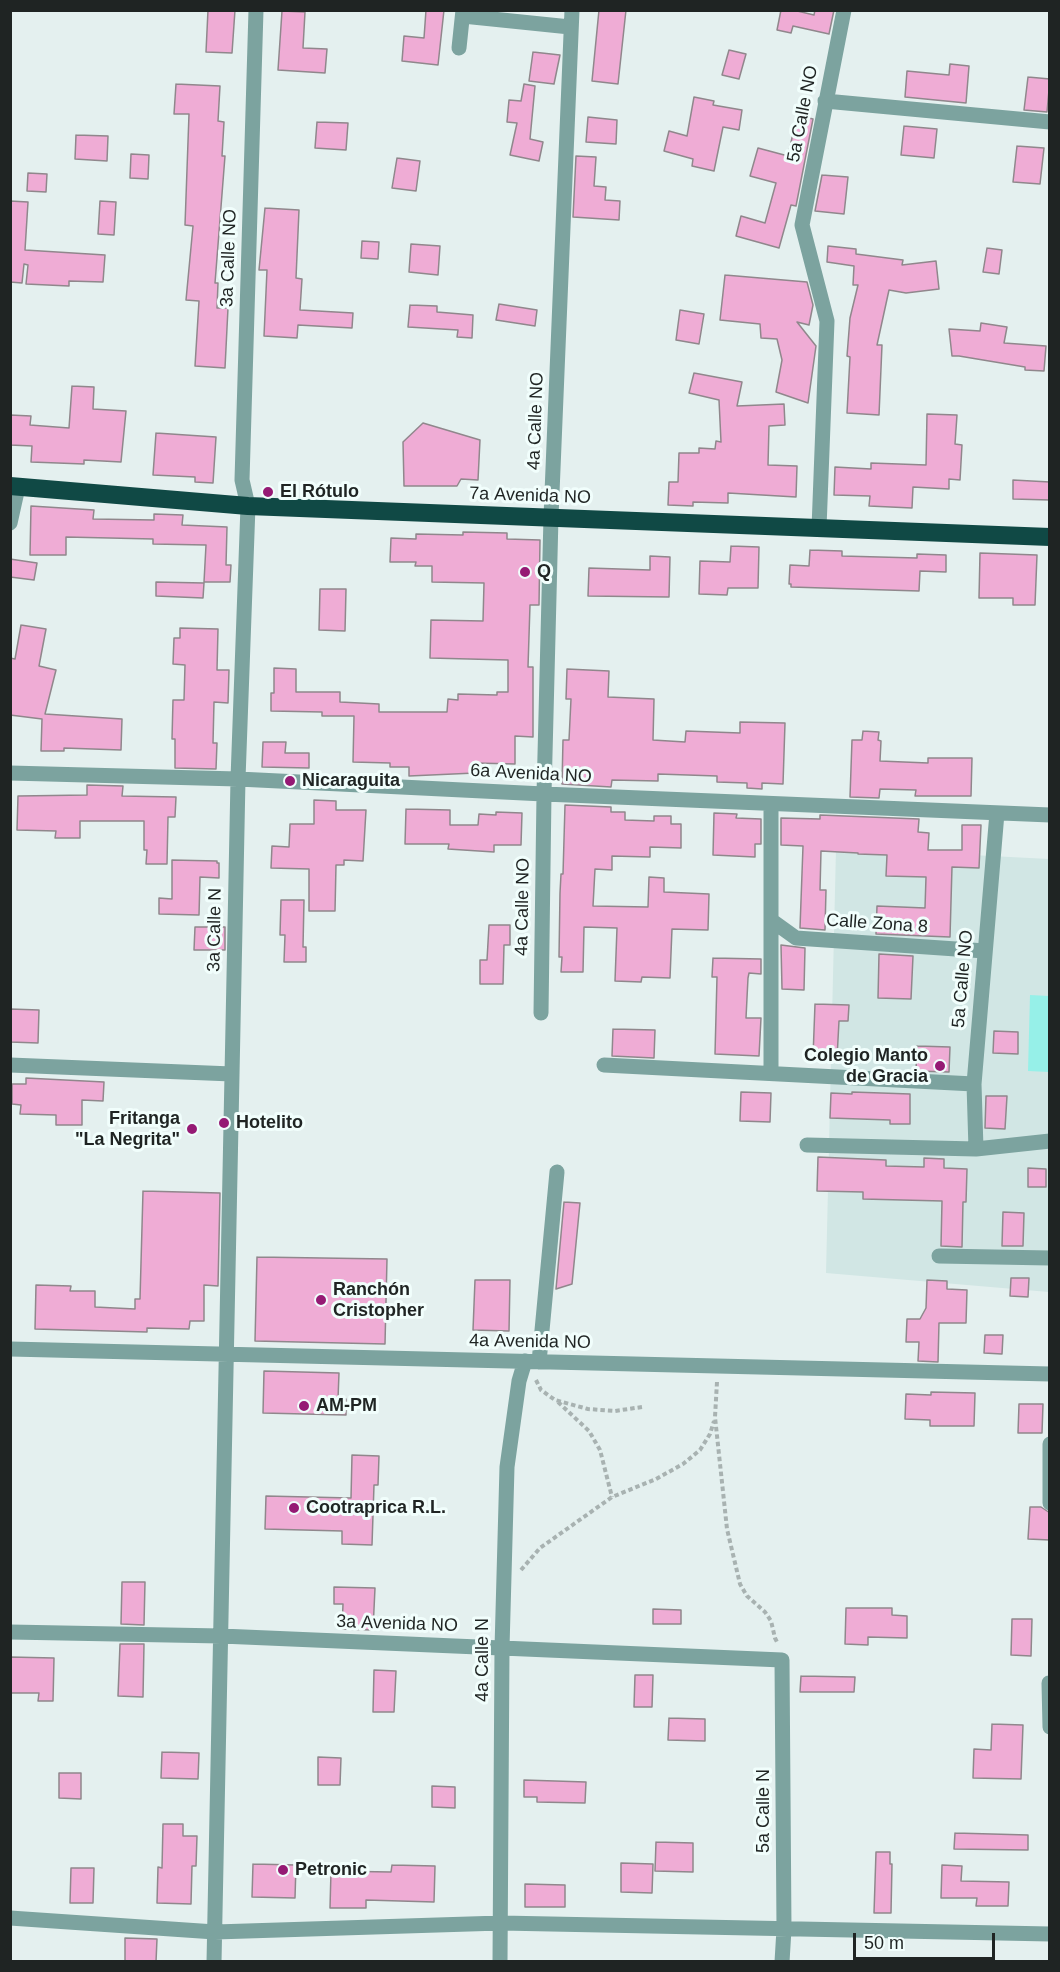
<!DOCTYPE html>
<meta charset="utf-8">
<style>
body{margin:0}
#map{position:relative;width:1060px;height:1972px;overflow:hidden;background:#e4f0ef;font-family:Helvetica,sans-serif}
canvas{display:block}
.frame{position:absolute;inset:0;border:12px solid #1f2423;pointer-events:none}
.scale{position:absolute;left:853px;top:1933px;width:142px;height:27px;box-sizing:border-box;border:3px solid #1f2423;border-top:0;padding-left:8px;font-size:18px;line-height:21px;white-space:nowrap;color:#1f2423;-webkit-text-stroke:4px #f1fefc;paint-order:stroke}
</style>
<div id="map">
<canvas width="1060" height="1972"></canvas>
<div class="frame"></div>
<div class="scale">50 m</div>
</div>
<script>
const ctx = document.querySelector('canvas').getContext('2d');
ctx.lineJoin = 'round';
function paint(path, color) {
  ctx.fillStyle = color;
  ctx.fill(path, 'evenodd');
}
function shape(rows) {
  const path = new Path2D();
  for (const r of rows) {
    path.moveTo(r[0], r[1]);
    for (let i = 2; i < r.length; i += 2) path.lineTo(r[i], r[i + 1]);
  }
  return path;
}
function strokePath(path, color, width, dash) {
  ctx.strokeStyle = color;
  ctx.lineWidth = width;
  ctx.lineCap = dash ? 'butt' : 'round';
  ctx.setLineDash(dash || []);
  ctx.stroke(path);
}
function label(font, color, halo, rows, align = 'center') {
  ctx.font = font + ' Helvetica,sans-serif';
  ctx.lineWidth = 6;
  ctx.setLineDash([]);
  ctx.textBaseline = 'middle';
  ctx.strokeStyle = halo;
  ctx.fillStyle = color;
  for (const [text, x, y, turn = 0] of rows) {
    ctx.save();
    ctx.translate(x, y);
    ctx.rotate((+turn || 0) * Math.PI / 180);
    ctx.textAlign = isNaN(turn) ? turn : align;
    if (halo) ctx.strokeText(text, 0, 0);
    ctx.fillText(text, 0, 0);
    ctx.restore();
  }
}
const built = shape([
 [836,848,1049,859,1049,1292,826,1273]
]);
const green = shape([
 [1030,995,1049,996,1049,1072,1028,1071]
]);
const building = shape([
 [208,10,235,10,232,53,206,52,208,10],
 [426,10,444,10,438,65,402,61,404,36,424,38,426,10],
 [599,10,626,10,618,84,592,81,599,10],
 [781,10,793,10,814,15,815,10,834,10,829,34,793,26,791,33,777,30,781,10],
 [282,11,305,12,303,48,327,49,325,73,278,70,282,11],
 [729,50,746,54,739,79,722,75,729,50],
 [533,52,560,55,554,84,529,81,533,52],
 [950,64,969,66,966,103,905,97,907,71,949,75,950,64],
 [1028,77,1050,79,1047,112,1024,110,1028,77],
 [176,84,220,86,218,121,224,122,222,156,225,156,215,283,218,283,217,308,228,308,225,368,195,366,199,301,186,300,193,226,185,225,189,114,174,114,176,84],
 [524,84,535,86,530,139,543,142,539,161,510,155,517,123,507,122,509,100,521,101,524,84],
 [694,97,714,101,713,105,742,110,739,130,723,127,714,171,692,166,693,159,664,151,669,131,687,136,694,97],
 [797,115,813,119,796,206,791,205,779,248,736,236,741,216,765,223,776,183,750,176,758,148,788,156,797,115],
 [588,117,617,120,616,144,586,142,588,117],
 [317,122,348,123,346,150,315,148,317,122],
 [904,126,937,129,934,158,901,155,904,126],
 [76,135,108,136,107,161,75,159,76,135],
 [1017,146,1044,148,1040,184,1013,182,1017,146],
 [131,154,149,155,148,179,130,178,131,154],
 [576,156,596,157,594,186,606,187,605,200,620,201,619,220,573,217,576,156],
 [397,158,420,161,416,191,392,188,397,158],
 [28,173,47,174,46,192,27,191,28,173],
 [822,175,848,177,844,214,815,211,822,175],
 [10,201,28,202,25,250,105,255,103,282,69,281,69,286,26,284,28,265,24,264,22,283,10,282,10,201],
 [100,201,116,202,114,235,98,234,100,201],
 [265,208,299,210,296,278,302,279,300,310,353,313,352,328,298,325,297,338,264,336,267,270,259,270,265,208],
 [362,241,379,242,378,259,361,258,362,241],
 [411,244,440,246,438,275,409,272,411,244],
 [828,246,856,249,856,254,903,260,902,265,936,261,939,289,906,293,889,290,877,345,882,345,879,415,847,413,850,357,847,356,850,318,858,285,853,285,854,266,827,262,828,246],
 [987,248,1002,250,999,274,983,272,987,248],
 [725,275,807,282,813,305,809,325,797,322,816,346,808,403,776,392,782,360,777,339,761,338,760,324,720,320,725,275],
 [499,304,537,310,535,326,496,320,499,304],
 [410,305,437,306,437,312,473,315,472,338,457,337,458,330,408,327,410,305],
 [680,310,704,314,699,344,676,340,680,310],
 [981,323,1007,327,1004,343,1046,346,1044,371,1025,370,1025,367,959,356,952,356,949,329,980,331,981,323],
 [694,373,742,382,737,406,784,404,785,425,769,426,768,465,797,466,796,497,728,493,728,503,693,502,693,506,668,505,669,482,678,482,679,453,699,453,699,448,715,449,716,441,721,442,719,400,689,393,694,373],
 [72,386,94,387,93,409,126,411,121,462,84,460,84,464,31,462,32,446,10,445,10,415,31,416,30,425,69,428,72,386],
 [927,414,957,415,955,444,962,445,960,480,949,479,949,489,913,487,912,508,869,506,870,496,834,495,835,467,871,469,871,463,926,465,927,414],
 [423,423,480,440,478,480,461,479,457,486,404,486,403,442,423,423],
 [156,433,216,437,213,483,195,482,195,477,153,475,156,433],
 [1013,480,1050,482,1050,500,1013,499,1013,480],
 [31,506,94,510,93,519,154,520,154,514,183,515,182,525,227,527,226,565,231,565,230,582,204,582,206,545,153,544,153,539,66,537,66,555,30,555,31,506],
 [463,532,507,533,507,539,540,540,539,605,530,605,528,667,533,667,533,737,515,736,515,764,475,763,475,773,409,776,409,767,390,767,390,763,353,762,354,716,322,716,322,712,271,711,271,693,274,693,274,668,296,669,296,692,340,692,340,702,379,704,379,712,447,712,448,699,458,700,458,694,497,695,497,692,508,692,508,660,430,658,431,620,483,621,484,583,432,582,432,566,415,566,416,562,390,562,391,538,416,539,416,534,463,535,463,532],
 [731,546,759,547,758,588,728,588,727,595,699,594,700,561,730,562,731,546],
 [810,550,842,551,842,556,917,558,917,554,946,555,946,572,920,571,919,591,791,587,791,584,789,584,790,565,809,566,810,550],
 [980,553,1037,555,1035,605,1013,605,1013,598,979,598,980,553],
 [650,556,670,557,669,597,588,596,589,568,650,570,650,556],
 [10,559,37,563,34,580,10,577,10,559],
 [156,582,204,583,203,598,156,596,156,582],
 [320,589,346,589,345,631,319,630,320,589],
 [21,625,46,629,39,666,56,670,45,714,122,719,121,750,64,748,64,751,41,751,42,719,10,715,10,658,15,659,21,625],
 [180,628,218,629,217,670,229,670,228,703,214,702,213,743,217,743,216,769,175,768,175,739,172,739,173,700,184,700,185,665,173,664,174,638,180,638,180,628],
 [567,669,609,671,608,697,654,699,653,740,685,742,686,731,740,733,740,722,785,723,783,784,762,783,762,789,747,788,747,783,717,782,717,776,658,774,658,781,612,780,611,787,562,784,563,740,569,740,571,699,566,699,567,669],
 [863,731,879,732,878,740,881,741,880,761,928,763,928,758,972,758,971,796,915,796,916,790,880,789,879,798,850,797,852,740,862,740,863,731],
 [263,742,286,742,285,753,309,753,309,768,262,767,263,742],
 [87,785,123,786,122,796,176,797,175,817,168,817,167,864,146,864,147,850,144,850,144,821,80,821,80,838,55,838,56,831,17,830,18,796,87,795,87,785],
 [314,800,336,801,336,810,366,810,363,861,344,860,344,865,336,865,335,911,309,911,309,869,271,868,272,846,289,847,290,824,314,824,314,800],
 [565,805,611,807,611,812,625,812,625,820,654,821,654,816,671,816,671,824,681,824,681,848,650,847,650,857,612,856,612,870,595,869,593,906,648,907,649,877,664,878,664,892,709,894,708,930,672,929,670,978,642,977,641,982,615,981,617,928,584,927,583,972,561,972,562,957,559,957,560,893,561,874,563,874,565,805],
 [406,809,450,810,450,825,478,825,479,814,496,815,496,812,522,813,521,845,494,845,494,852,448,849,449,844,405,844,406,809],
 [714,813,737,814,736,818,761,819,761,844,755,844,755,857,713,855,714,813],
 [820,815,919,819,918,832,929,833,928,850,962,850,962,825,981,825,979,868,952,867,950,937,876,934,877,906,925,908,926,877,886,876,887,855,858,854,858,853,821,851,820,890,826,890,825,930,800,928,803,846,781,845,781,818,820,819,820,815],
 [172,860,217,861,217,863,219,863,219,878,200,877,199,915,159,914,159,898,172,899,172,860],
 [281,900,304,900,303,947,306,947,306,962,284,962,285,935,280,935,281,900],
 [489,925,510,925,510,945,504,945,503,984,480,984,480,960,487,960,489,925],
 [195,927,225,927,225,950,194,950,195,927],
 [781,945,805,948,804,990,782,989,781,945],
 [879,954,913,956,911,999,878,998,879,954],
 [713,958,761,959,761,974,749,973,748,978,746,1018,761,1018,759,1056,715,1054,717,977,712,977,713,958],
 [815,1004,849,1005,848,1021,839,1021,837,1058,813,1057,815,1004],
 [10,1009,39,1010,38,1043,10,1042,10,1009],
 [613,1029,655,1030,654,1058,612,1056,613,1029],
 [994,1031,1018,1032,1018,1054,993,1053,994,1031],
 [917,1046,950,1047,949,1072,916,1071,917,1046],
 [26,1078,104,1082,103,1101,82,1100,82,1125,56,1125,56,1115,20,1114,21,1105,12,1104,12,1084,26,1084,26,1078],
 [741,1092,771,1093,770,1122,740,1121,741,1092],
 [852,1092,910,1094,910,1124,890,1124,890,1120,830,1118,831,1093,852,1094,852,1092],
 [986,1096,1007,1096,1005,1129,985,1128,986,1096],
 [818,1157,886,1160,886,1166,924,1167,924,1158,944,1159,944,1168,967,1169,966,1202,963,1202,962,1247,941,1246,942,1201,863,1199,863,1192,817,1191,818,1157],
 [1028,1168,1046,1169,1046,1187,1028,1187,1028,1168],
 [143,1191,220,1193,218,1286,204,1285,204,1321,190,1321,189,1329,147,1328,147,1332,35,1329,36,1285,71,1286,70,1291,95,1291,95,1307,135,1309,135,1299,140,1299,143,1191],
 [564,1202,580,1203,572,1284,556,1289,564,1202],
 [1003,1212,1024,1213,1023,1246,1002,1246,1003,1212],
 [257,1257,387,1259,385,1344,255,1341,257,1257],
 [1011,1278,1029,1278,1028,1297,1010,1296,1011,1278],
 [475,1280,510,1280,509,1331,473,1330,475,1280],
 [927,1280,947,1281,947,1289,967,1290,966,1323,939,1323,938,1362,918,1361,919,1342,906,1342,907,1319,920,1319,926,1308,927,1280],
 [985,1335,1003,1335,1002,1354,984,1353,985,1335],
 [264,1371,339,1373,338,1399,346,1399,346,1415,263,1413,264,1371],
 [931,1392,975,1393,974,1426,930,1426,930,1420,905,1419,906,1394,931,1395,931,1392],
 [1019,1404,1043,1404,1042,1433,1018,1433,1019,1404],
 [352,1455,379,1456,378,1485,374,1485,372,1545,342,1544,342,1531,265,1529,266,1496,351,1498,352,1455],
 [1030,1507,1041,1507,1050,1513,1050,1540,1028,1539,1030,1507],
 [122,1582,145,1582,144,1625,121,1624,122,1582],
 [334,1587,375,1588,373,1630,342,1629,343,1604,334,1604,334,1587],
 [846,1608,892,1608,892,1615,907,1616,907,1638,868,1637,868,1645,845,1644,846,1608],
 [653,1609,681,1610,681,1624,653,1624,653,1609],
 [1012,1619,1032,1619,1031,1656,1011,1655,1012,1619],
 [120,1644,144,1644,143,1697,118,1696,120,1644],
 [10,1657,54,1658,53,1701,38,1701,39,1693,10,1693,10,1657],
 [374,1670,396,1671,394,1712,373,1712,374,1670],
 [635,1675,653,1675,652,1707,634,1707,635,1675],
 [801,1676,855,1677,854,1692,800,1692,801,1676],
 [669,1718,705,1719,705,1741,668,1740,669,1718],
 [992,1724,1023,1725,1021,1779,973,1778,974,1749,991,1750,992,1724],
 [162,1752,199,1753,198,1779,161,1778,162,1752],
 [318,1757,341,1758,340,1785,318,1785,318,1757],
 [59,1773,81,1773,81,1799,59,1798,59,1773],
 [524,1780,586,1782,585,1803,537,1802,537,1797,524,1797,524,1780],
 [432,1786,455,1787,455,1808,432,1807,432,1786],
 [163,1824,183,1824,183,1836,197,1836,196,1866,192,1866,191,1904,157,1903,158,1867,162,1868,163,1824],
 [955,1833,1028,1835,1028,1850,954,1849,955,1833],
 [656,1842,693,1843,693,1872,655,1871,656,1842],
 [876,1852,890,1852,890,1864,892,1864,891,1913,874,1913,876,1852],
 [621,1863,653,1864,652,1893,621,1892,621,1863],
 [253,1864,296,1865,295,1898,252,1897,253,1864],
 [392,1865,435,1866,434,1902,366,1900,366,1908,330,1908,331,1871,391,1872,392,1865],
 [942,1865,962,1866,961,1881,1009,1882,1008,1906,976,1906,977,1898,941,1898,942,1865],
 [71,1868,94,1868,93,1903,70,1903,71,1868],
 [525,1884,565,1885,565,1907,525,1907,525,1884],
 [125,1938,157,1939,156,1962,125,1962,125,1938]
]);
const path = shape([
 [536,1380,541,1390,555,1400,588,1409,615,1411,642,1407],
 [717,1382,715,1417,727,1529,740,1584,747,1596,765,1612,771,1621,775,1638,778,1644],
 [558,1402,589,1431,600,1450,612,1497],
 [521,1570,540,1548,612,1497,656,1479,683,1464,700,1450,710,1434,714,1421]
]);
const street = shape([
 [463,16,570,27],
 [459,48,463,10],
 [825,101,1050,122],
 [10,523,18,487],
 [819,528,827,321,802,225,844,10],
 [10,773,238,779,544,794,1050,815],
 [771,804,771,1072],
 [771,920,796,938,985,951],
 [541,1013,544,794,551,517,572,10],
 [10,1065,232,1074],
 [604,1065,974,1084],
 [807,1145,976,1149,1050,1141],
 [976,1149,974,1084,997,813],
 [939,1256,1050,1258],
 [10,1349,1050,1374],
 [539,1362,557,1172],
 [1050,1444,1050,1503],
 [10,1632,221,1636,782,1660,784,1929,782,1962],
 [1049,1683,1050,1727],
 [10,1918,215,1932,501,1923,1050,1934],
 [214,1962,238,779,248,506,242,480,256,10],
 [500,1962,502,1648,507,1467,519,1381,525,1361]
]);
const highway = shape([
 [10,486,248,506,1050,537]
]);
const markers = [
 [268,492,6,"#951a74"],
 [525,572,6,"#951a74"],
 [290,781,6,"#951a74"],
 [940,1066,6,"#951a74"],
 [224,1123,6,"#951a74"],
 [192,1129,6,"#951a74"],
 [321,1300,6,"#951a74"],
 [304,1406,6,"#951a74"],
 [294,1508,6,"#951a74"],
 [283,1870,6,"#951a74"]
];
const streetNames = [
 ["5a Calle NO",803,114,-79],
 ["3a Calle NO",229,258,-88],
 ["4a Calle NO",536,421,-88],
 ["7a Avenida NO",530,496,2],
 ["6a Avenida NO",531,774,3],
 ["4a Calle NO",523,907,-89],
 ["Calle Zona 8",877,924,4],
 ["3a Calle N",215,930,-89],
 ["5a Calle NO",963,979,-85],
 ["4a Avenida NO",530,1342,1],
 ["3a Avenida NO",397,1624,2],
 ["4a Calle N",483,1660,-90],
 ["5a Calle N",764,1811,-90]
];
const poiNames = [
 ["El Rótulo",280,492],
 ["Q",537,572],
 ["Nicaraguita",302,781],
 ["Colegio Manto",928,1056,"right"],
 ["de Gracia",928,1077,"right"],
 ["Fritanga",180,1119,"right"],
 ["\"La Negrita\"",180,1140,"right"],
 ["Hotelito",236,1123],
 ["Ranchón",333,1290],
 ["Cristopher",333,1311],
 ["AM-PM",316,1406],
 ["Cootraprica R.L.",306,1508],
 ["Petronic",295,1870]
];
paint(built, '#d1e6e4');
paint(green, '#96f0e8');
paint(building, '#efacd5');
strokePath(building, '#90878c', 1.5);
strokePath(path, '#a8b2b1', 4, [4.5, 3]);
strokePath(street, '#7ca39f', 15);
strokePath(highway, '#104945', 18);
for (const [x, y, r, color] of markers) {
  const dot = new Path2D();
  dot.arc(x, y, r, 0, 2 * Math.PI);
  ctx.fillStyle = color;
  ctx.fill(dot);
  strokePath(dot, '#f1fefc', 2);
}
label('18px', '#1f2423', '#f1fefc', streetNames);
label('bold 18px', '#1f2423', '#f1fefc', poiNames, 'left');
</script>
